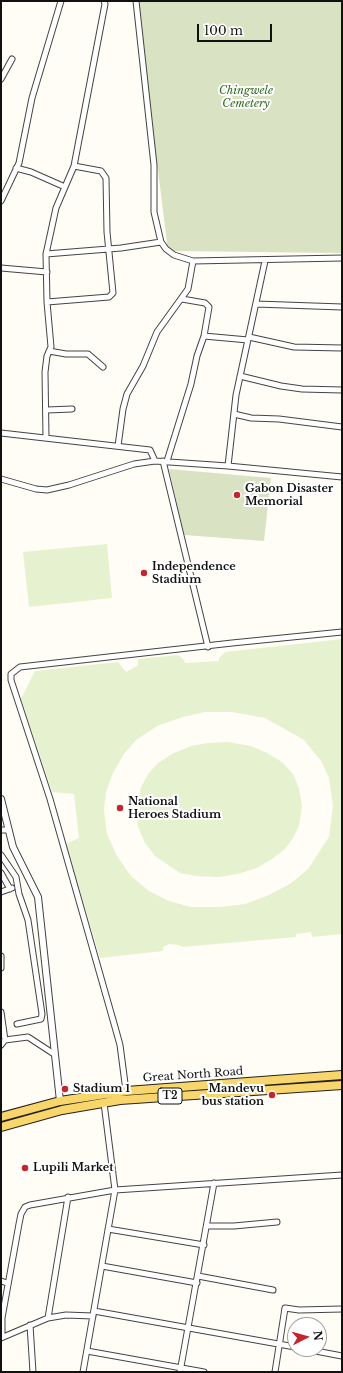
<!DOCTYPE html>
<style>
body{margin:0}
#map{position:relative;width:343px;height:1373px;overflow:hidden;background:#fffdf5;font-family:"Libre Baskerville",serif}
canvas{display:block}
.frame{position:absolute;inset:0;border:2px solid #111;pointer-events:none}
.north{position:absolute;left:287px;top:1317px;width:40px;height:40px;box-sizing:border-box;background:#fff;border:1px solid #a0a0a0;border-radius:50%;rotate:84deg;font-size:11px;font-weight:700;line-height:16px;text-align:center;color:#111}
.north::after{content:'';display:block;margin:auto;width:14px;height:18px;background:#c4262e;clip-path:polygon(50% 0,100% 100%,50% 72%,0 100%)}
.scale{position:absolute;left:197px;top:24px;width:75px;height:18px;box-sizing:border-box;border:2px solid #111;border-top:0;padding-left:5px;font-size:12px;line-height:14px;white-space:nowrap;color:#111;-webkit-text-stroke:3px #fff;paint-order:stroke}
</style>
<div id="map">
<canvas width="343" height="1373"></canvas>
<div class="frame"></div>
<div class="north">N</div>
<div class="scale">100 m</div>
</div>
<script>
const ctx = document.querySelector('canvas').getContext('2d');
ctx.lineJoin = 'round';
function paint(path, color) {
  ctx.fillStyle = color;
  ctx.fill(path, 'evenodd');
}
function shape(rows) {
  const path = new Path2D();
  for (const r of rows) {
    path.moveTo(r[0], r[1]);
    for (let i = 2; i < r.length; i += 2) path.lineTo(r[i], r[i + 1]);
  }
  return path;
}
function strokePath(path, color, width, dash) {
  ctx.strokeStyle = color;
  ctx.lineWidth = width;
  ctx.lineCap = dash ? 'butt' : 'round';
  ctx.setLineDash(dash || []);
  ctx.stroke(path);
}
function label(font, color, halo, rows, align = 'center') {
  ctx.font = font + ' "Libre Baskerville",serif';
  ctx.lineWidth = 4;
  ctx.setLineDash([]);
  ctx.textBaseline = 'middle';
  ctx.strokeStyle = halo;
  ctx.fillStyle = color;
  for (const [text, x, y, turn = 0] of rows) {
    ctx.save();
    ctx.translate(x, y);
    ctx.rotate((+turn || 0) * Math.PI / 180);
    ctx.textAlign = isNaN(turn) ? turn : align;
    if (halo) ctx.strokeText(text, 0, 0);
    ctx.fillText(text, 0, 0);
    ctx.restore();
  }
}
const cemetery = shape([
 [137,1,342,1,342,253,168,251],
 [169,469,271,478,264,541,184,535]
]);
const pitch = shape([
 [107,544,112,598,29,607,23,552],
 [342,639,342,934,312,937,311,932,296,934,296,937,182,947,179,945,169,944,163,947,163,951,100,958,66,844,79,838,74,794,52,792,21,699,35,671,118,662,126,672,138,665,138,659,178,655,184,660,185,663,219,661,219,658,225,652],
 [205,712,232,712,265,718,304,740,321,761,329,778,333,806,329,837,308,869,290,884,269,895,245,904,220,907,191,907,169,901,149,891,131,876,117,856,107,834,104,810,106,792,113,773,124,754,136,740,159,725,183,717],
 [228,742,251,746,267,753,282,762,293,774,299,788,302,806,299,826,293,838,285,849,272,859,257,868,238,874,218,877,196,876,180,873,155,856,145,843,138,827,136,812,141,787,148,774,158,763,172,754,191,746,208,743]
]);
const minor = shape([
 [136,1,154,165,154,212,161,242,166,249,174,255,193,261,342,258],
 [1,79,12,59],
 [16,168,31,172,65,187],
 [1,201,19,163,32,98,61,1],
 [46,254,121,248,161,242],
 [1,268,47,272],
 [47,302,109,297,113,293,107,232,106,178,101,171,74,166],
 [256,304,342,307],
 [204,336,248,340],
 [249,337,294,347,342,348],
 [49,351,66,354,88,354,103,367],
 [240,376,281,386,302,389,342,390],
 [47,410,72,409],
 [234,414,251,418,279,419,342,427],
 [1,433,150,450,155,461],
 [46,438,45,372,47,356,51,347,47,302,46,254,56,208,74,166,105,4,104,1],
 [118,446,123,409,127,394,143,366,157,332,188,289,193,261],
 [163,461,208,647],
 [167,461,191,384,197,356,204,336,209,307,205,303,182,299],
 [228,466,236,395,265,261],
 [1,479,36,489,47,490,69,485,134,464,155,461,228,466,342,477],
 [1,830,8,830],
 [1,855,16,877,19,894,28,920,42,1014,41,1019,17,1024],
 [1,873,10,889],
 [1,892,12,888],
 [1,956,1,968],
 [1,1012,5,1040,1,1045],
 [5,1040,28,1037,54,1054],
 [126,1091,120,1045,115,1027,50,799,11,680,11,674,20,667,232,643,342,632],
 [208,1226,234,1226,277,1222],
 [108,1229,204,1245],
 [102,1266,197,1283],
 [198,1276,273,1290],
 [1,1281,7,1283],
 [94,1311,295,1347],
 [48,1318,68,1197],
 [30,1325,33,1372],
 [2,1337,2,1318,19,1224,21,1214,25,1207,30,1205,115,1190,342,1175],
 [1,1338,48,1318,66,1315,93,1316],
 [305,1349,342,1356],
 [87,1351,204,1372],
 [83,1372,115,1190,104,1103],
 [180,1372,214,1183],
 [275,1372,285,1308,299,1310,342,1309]
]);
const tertiary = shape([
 [1,799,13,847,38,897,60,1101]
]);
const primary = shape([
 [1,1117,60,1101,126,1091,342,1075],
 [1,1127,62,1110,120,1100,342,1085]
]);
const markers = [
 [237,495,4,"#c4262e"],
 [144,573,4,"#c4262e"],
 [120,808,4,"#c4262e"],
 [65,1089,4,"#c4262e"],
 [272,1095,4,"#c4262e"],
 [25,1168,4,"#c4262e"]
];
const shields = [
 [170,1096,24]
];
const shieldNames = [
 ["T2",170,1096]
];
const parkNames = [
 ["Chingwele",246,91],
 ["Cemetery",246,104]
];
const poiNames = [
 ["Gabon Disaster",245,489],
 ["Memorial",245,502],
 ["Independence",152,567],
 ["Stadium",152,580],
 ["National",128,802],
 ["Heroes Stadium",128,815],
 ["Stadium 1",73,1089],
 ["Mandevu",264,1089,"right"],
 ["bus station",264,1102,"right"],
 ["Lupili Market",33,1168]
];
const streetNames = [
 ["Great North Road",193,1075,-4]
];
paint(cemetery, '#d9e3c4');
paint(pitch, '#e6f2cf');
strokePath(minor, '#444', 7);
strokePath(tertiary, '#444', 8);
strokePath(primary, '#222', 10);
strokePath(minor, '#fff', 5);
strokePath(tertiary, '#fff', 6);
strokePath(primary, '#f9d66b', 8);
for (const [x, y, r, color] of markers) {
  const dot = new Path2D();
  dot.arc(x, y, r, 0, 2 * Math.PI);
  ctx.fillStyle = color;
  ctx.fill(dot);
  strokePath(dot, '#fff', 1.5);
}
for (const [x, y, w] of shields) {
  const box = new Path2D();
  box.roundRect(x - w / 2, y - 8, w, 16, 3);
  ctx.fillStyle = '#fff';
  ctx.fill(box);
  strokePath(box, '#111', 1);
}
label('bold 10px', '#111', null, shieldNames);
label('italic 11px', '#2f6b1f', '#fff', parkNames);
label('bold 11px', '#111', '#fff', poiNames, 'left');
label('11px', '#111', '#fff', streetNames);
</script>
